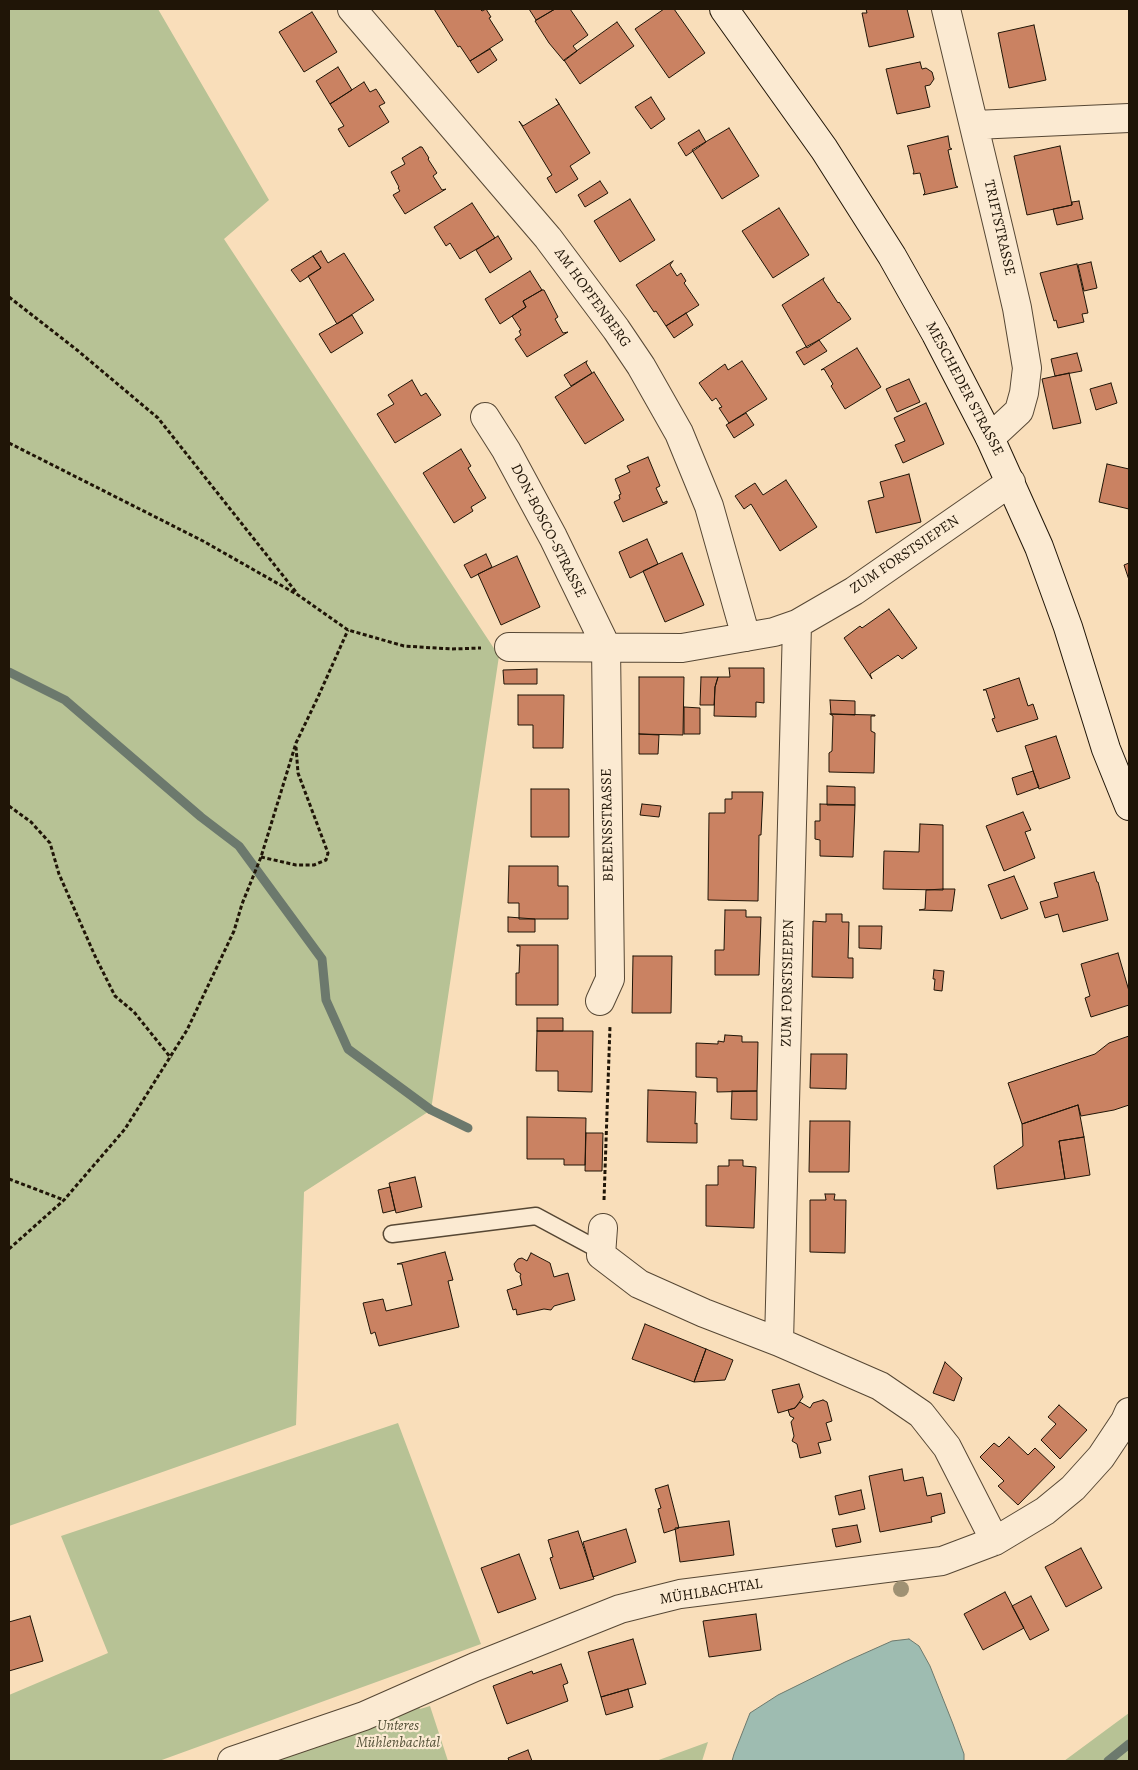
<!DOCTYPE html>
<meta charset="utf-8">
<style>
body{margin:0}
#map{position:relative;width:1138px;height:1770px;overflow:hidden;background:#f9deba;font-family:Alegreya,serif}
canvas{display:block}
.frame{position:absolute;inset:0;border:10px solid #201507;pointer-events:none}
</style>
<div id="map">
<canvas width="1138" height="1770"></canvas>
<div class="frame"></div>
</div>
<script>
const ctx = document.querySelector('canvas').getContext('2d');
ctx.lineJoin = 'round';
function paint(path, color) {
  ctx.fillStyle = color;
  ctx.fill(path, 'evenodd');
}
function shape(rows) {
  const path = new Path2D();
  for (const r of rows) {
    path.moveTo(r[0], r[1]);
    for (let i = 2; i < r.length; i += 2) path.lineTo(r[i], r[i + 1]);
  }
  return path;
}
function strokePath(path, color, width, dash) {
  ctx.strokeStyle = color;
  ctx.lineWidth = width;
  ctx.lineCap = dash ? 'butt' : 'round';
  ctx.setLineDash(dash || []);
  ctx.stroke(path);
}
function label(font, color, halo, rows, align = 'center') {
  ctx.font = font + ' Alegreya,serif';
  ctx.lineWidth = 4.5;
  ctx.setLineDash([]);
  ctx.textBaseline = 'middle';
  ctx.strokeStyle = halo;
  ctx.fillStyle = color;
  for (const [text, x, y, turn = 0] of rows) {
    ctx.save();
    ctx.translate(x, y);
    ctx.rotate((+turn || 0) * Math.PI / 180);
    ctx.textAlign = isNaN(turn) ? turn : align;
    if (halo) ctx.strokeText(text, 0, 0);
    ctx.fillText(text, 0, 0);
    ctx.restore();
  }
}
const green = shape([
 [9,9,158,9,269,200,224,239,499,656,431,1110,304,1192,296,1425,9,1526],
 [398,1423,481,1644,159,1761,9,1761,9,1695,108,1653,61,1536],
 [416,1698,420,1709,430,1706,448,1761,263,1761],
 [1129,1713,1129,1761,1064,1761],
 [708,1742,702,1761,656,1761]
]);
const water = shape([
 [909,1639,919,1646,930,1666,953,1724,964,1754,964,1761,732,1761,734,1754,750,1713,778,1695,845,1662,892,1641,909,1639]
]);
const stream = shape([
 [9,672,65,700,201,817,239,846,322,959,326,1000,348,1049,431,1110,468,1128],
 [1108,1761,1129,1744]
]);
const building = shape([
 [434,9,480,9,482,11,486,9,491,17,489,18,503,40,470,61,460,46,458,47,434,9],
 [529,9,555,9,536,20,529,9],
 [555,9,570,9,588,35,573,46,577,51,564,61,549,43,535,21,555,9],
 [664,9,674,9,705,53,669,78,635,29,664,9],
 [866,9,907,9,914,37,869,47,862,13,867,13,866,9],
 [312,12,337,52,304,72,279,32,312,12],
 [617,22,634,46,580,84,564,60,617,22],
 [1034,25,1046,80,1009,88,998,33,1034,25],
 [490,49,497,60,478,73,470,61,490,49],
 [920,62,922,69,926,68,932,72,934,79,930,85,925,86,930,107,897,114,886,69,920,62],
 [338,67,352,90,330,104,316,81,338,67],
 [364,82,370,92,376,89,385,103,379,106,389,122,349,147,338,129,344,126,330,104,364,82],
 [651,97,665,119,651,129,635,107,651,97],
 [556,99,590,153,570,166,578,179,556,193,547,178,552,175,519,121,523,126,559,104,556,99],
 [729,128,759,176,722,199,692,150,729,128],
 [699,130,706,142,686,156,678,143,699,130],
 [948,136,950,148,952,149,948,150,956,186,958,187,923,195,925,193,920,173,913,174,914,172,908,147,907,146,948,136],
 [1060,146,1072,205,1027,215,1014,156,1060,146],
 [420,147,422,147,429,158,428,159,437,173,433,176,442,190,446,189,405,214,393,195,400,191,398,188,399,187,391,172,405,164,402,158,420,147],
 [600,181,608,193,585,207,578,195,600,181],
 [630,199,655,240,620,262,594,221,630,199],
 [1079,201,1083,219,1057,225,1053,209,1072,205,1072,202,1079,201],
 [472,203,495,238,460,259,450,243,446,246,434,227,472,203],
 [779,208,809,255,773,278,742,231,779,208],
 [498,236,512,259,490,273,476,250,498,236],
 [321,251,328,263,344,253,374,300,337,324,308,276,321,268,313,256,321,251],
 [313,256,321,268,300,282,291,270,313,256],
 [673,261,670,265,677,276,681,273,686,281,684,283,699,305,666,326,656,311,654,312,636,285,673,261],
 [1091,262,1097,288,1084,291,1078,265,1091,262],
 [1077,264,1088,313,1082,314,1084,322,1058,328,1056,320,1054,321,1040,273,1077,264],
 [530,271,542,290,523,301,526,307,500,324,485,299,530,271],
 [824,278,823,280,838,303,839,302,851,319,807,348,782,305,824,278],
 [542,290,544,290,558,317,555,319,563,333,568,332,527,357,515,339,521,335,519,331,521,330,512,316,526,307,523,301,542,290],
 [686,313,693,325,674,338,666,326,686,313],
 [352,315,363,333,331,353,319,334,352,315],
 [819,340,827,351,804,365,796,352,819,340],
 [857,348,881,387,845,409,831,386,833,384,824,369,821,370,857,348],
 [1077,353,1082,371,1055,376,1051,359,1077,353],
 [587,361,586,363,592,373,571,386,564,375,587,361],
 [742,361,767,399,729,423,719,408,722,407,716,398,712,401,699,383,725,364,728,370,742,361],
 [594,372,624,420,585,444,555,397,594,372],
 [1069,373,1081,423,1053,429,1042,379,1069,373],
 [909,379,920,402,897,412,886,389,909,379],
 [412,380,421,396,426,393,441,415,395,443,377,414,394,404,388,395,412,380],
 [1111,383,1117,403,1096,410,1090,389,1111,383],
 [926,403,944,444,903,463,895,445,905,441,894,418,926,403],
 [746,413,754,425,734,438,726,425,746,413],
 [461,449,471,466,468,468,486,498,471,507,473,511,454,523,423,473,461,449],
 [648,457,660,486,656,488,663,503,667,501,667,503,623,522,614,502,620,499,619,495,621,494,615,479,630,472,627,466,648,457],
 [1107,464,1129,469,1129,509,1099,502,1107,464],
 [909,474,921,522,876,533,868,501,884,497,880,482,909,474],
 [786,480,817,527,780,551,751,504,744,509,735,496,755,483,763,495,786,480],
 [647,539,658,564,630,578,619,552,647,539],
 [682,553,704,605,665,622,643,571,682,553],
 [486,554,492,567,471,578,464,565,486,554],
 [517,556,540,607,501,625,478,574,517,556],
 [1129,563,1129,580,1124,565,1129,563],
 [889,609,917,648,902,659,898,655,870,674,872,679,844,638,860,626,862,628,889,609],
 [729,668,764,668,764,703,756,702,756,717,714,716,715,687,718,677,730,677,729,668],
 [537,669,537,684,504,684,503,670,537,669],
 [639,677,684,677,683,735,639,734,639,677],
 [701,677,718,677,715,687,714,705,700,705,701,677],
 [1019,678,1028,706,1033,704,1038,719,997,732,992,719,995,718,986,690,983,690,1019,678],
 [518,695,564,695,563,748,533,748,533,725,518,725,518,695],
 [830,700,855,701,855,715,831,714,830,700],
 [684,707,700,708,700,734,684,734,684,707],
 [830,714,875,715,875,716,871,716,871,731,875,733,874,773,829,772,829,753,832,751,833,716,830,714],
 [639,734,659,735,658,754,639,754,639,734],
 [1056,736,1070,778,1039,789,1025,746,1056,736],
 [1033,771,1039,787,1017,795,1012,778,1033,771],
 [827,786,855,787,855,805,827,805,827,786],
 [531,789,569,789,569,837,531,837,531,789],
 [732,792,763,792,761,835,759,835,758,901,708,900,709,813,725,813,725,799,732,799,732,792],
 [642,804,661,806,659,817,640,815,642,804],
 [820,804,855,805,853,857,820,856,820,840,815,839,815,821,820,821,820,804],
 [1023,812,1031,830,1025,832,1035,858,1004,871,986,826,1023,812],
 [920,824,943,825,943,890,883,889,884,851,919,852,920,824],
 [509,866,558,866,558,886,568,886,568,919,519,919,519,903,508,903,509,866],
 [1094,872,1097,882,1098,882,1108,920,1063,932,1058,914,1045,918,1040,902,1058,897,1054,883,1094,872],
 [1014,876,1028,909,1001,919,988,885,1014,876],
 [943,889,955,889,952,911,919,910,925,909,926,890,943,889],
 [725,910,746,910,746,917,761,917,759,975,715,975,715,950,724,950,725,910],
 [826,914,842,914,842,922,849,922,848,958,853,958,853,978,812,977,813,921,826,922,826,914],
 [508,917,535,919,535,932,508,932,508,917],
 [859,926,882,926,881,949,859,948,859,926],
 [517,945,558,945,558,1005,516,1005,516,973,519,973,520,946,517,946,517,945],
 [1118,953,1129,991,1129,1005,1091,1017,1085,998,1090,996,1081,964,1118,953],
 [633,956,672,956,671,1013,632,1013,633,956],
 [934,970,944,971,942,991,934,990,935,979,933,979,934,970],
 [537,1018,563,1018,563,1031,537,1031,537,1018],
 [537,1031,593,1031,592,1092,558,1091,558,1071,536,1071,537,1031],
 [725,1035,742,1036,742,1042,758,1042,757,1091,717,1092,717,1078,696,1077,696,1043,718,1044,718,1041,724,1042,725,1035],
 [1129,1036,1129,1106,1129,1105,1114,1110,1081,1116,1078,1105,1022,1124,1008,1083,1095,1054,1109,1043,1129,1036],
 [811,1054,847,1054,846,1089,810,1088,811,1054],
 [648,1090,696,1092,695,1124,697,1123,697,1143,647,1142,648,1090],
 [732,1091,757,1091,757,1120,731,1119,732,1091],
 [1078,1105,1084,1137,1059,1141,1065,1179,997,1189,994,1166,1023,1146,1022,1124,1078,1105],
 [527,1117,586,1118,585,1165,564,1165,564,1159,527,1159,527,1117],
 [810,1121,850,1121,849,1172,809,1172,810,1121],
 [586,1133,603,1133,602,1171,585,1171,586,1133],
 [1084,1137,1090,1175,1065,1179,1059,1141,1084,1137],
 [729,1160,743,1160,743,1166,756,1167,754,1228,706,1226,706,1185,718,1185,718,1166,729,1166,729,1160],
 [415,1177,422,1207,396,1213,389,1183,415,1177],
 [390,1187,395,1210,383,1213,378,1190,390,1187],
 [825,1194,835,1194,834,1200,846,1200,845,1253,810,1252,810,1200,826,1200,825,1194],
 [445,1252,453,1280,448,1281,459,1327,379,1346,375,1332,371,1334,363,1303,383,1299,386,1311,412,1305,402,1264,397,1264,445,1252],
 [531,1253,550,1263,554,1277,568,1273,575,1300,554,1306,551,1310,544,1309,517,1315,516,1309,513,1310,507,1290,522,1285,520,1276,521,1274,516,1271,514,1264,518,1259,522,1258,527,1261,531,1253],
 [645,1324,706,1349,694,1382,632,1359,645,1324],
 [706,1349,733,1360,725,1380,694,1382,706,1349],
 [945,1362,962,1378,954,1401,933,1393,945,1362],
 [799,1384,803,1397,795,1408,778,1413,772,1390,799,1384],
 [823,1400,827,1402,832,1421,826,1423,831,1440,818,1443,821,1453,800,1458,797,1444,792,1441,794,1436,791,1422,794,1418,790,1416,788,1410,795,1408,800,1402,810,1408,813,1403,823,1400],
 [1059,1405,1087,1430,1060,1459,1041,1440,1056,1424,1048,1417,1059,1405],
 [1009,1437,1028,1455,1035,1448,1055,1467,1018,1505,998,1486,1004,1481,980,1457,994,1443,999,1447,1009,1437],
 [902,1469,904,1481,923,1477,927,1496,941,1493,945,1513,931,1517,932,1522,880,1532,869,1476,902,1469],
 [668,1485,679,1528,664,1533,658,1509,661,1508,655,1489,668,1485],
 [861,1490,865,1509,839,1515,835,1496,861,1490],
 [729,1521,734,1555,680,1562,675,1528,729,1521],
 [857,1525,861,1542,836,1547,832,1529,857,1525],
 [626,1529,636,1562,593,1577,583,1542,626,1529],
 [578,1531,594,1579,560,1589,550,1558,553,1557,548,1540,578,1531],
 [1081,1548,1102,1588,1066,1607,1045,1567,1081,1548],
 [519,1554,536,1599,498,1613,481,1568,519,1554],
 [1005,1592,1024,1628,983,1650,964,1614,1005,1592],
 [1031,1596,1049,1630,1030,1640,1012,1606,1031,1596],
 [756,1614,761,1650,709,1657,703,1621,756,1614],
 [30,1616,43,1661,9,1671,9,1622,30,1616],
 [633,1639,646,1684,601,1697,588,1652,633,1639],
 [561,1664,568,1683,563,1685,568,1701,507,1724,493,1686,532,1671,533,1674,561,1664],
 [628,1689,633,1707,606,1715,601,1697,628,1689],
 [528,1750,532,1761,509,1761,508,1758,528,1750]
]);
const path = shape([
 [9,297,77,350,158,418,296,592],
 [9,443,203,541,298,595,348,630,404,646,452,649,481,648],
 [9,806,31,822,50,843,59,874,95,956,115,996,134,1012,171,1058],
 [261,857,296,865,314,865,326,860,328,853,298,773,296,747],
 [9,1179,64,1200],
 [604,1200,610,1026],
 [9,1249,64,1200,125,1129,187,1030,234,931,242,904,261,857,296,743,318,697,348,630]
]);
const lane = shape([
 [392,1234,536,1216,601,1251]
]);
const street = shape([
 [352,9,548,238,616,329,641,366,679,433,709,506,746,637],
 [946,9,1001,239,1017,308,1027,368,1024,393,1019,411,990,438],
 [975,125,1129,118],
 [485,417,506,450,553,537,606,646,610,979,600,1001],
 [509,647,682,648,774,632,797,624],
 [603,1228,601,1255,639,1284,704,1313,779,1342],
 [995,1541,947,1447,921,1414,880,1386,779,1342,797,624,854,591,1011,482],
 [232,1761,364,1716,475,1667,620,1609,680,1594,942,1561,995,1541,1045,1511,1073,1488,1101,1457,1125,1421,1129,1412]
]);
const secondary = shape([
 [724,9,824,149,892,256,936,334,990,438,1039,547,1068,627,1106,749,1129,806]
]);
const trees = [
 [901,1589]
];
const streetNames = [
 ["TRIFTSTRASSE",999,228,77],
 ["AM HOPFENBERG",592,298,54],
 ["MESCHEDER STRASSE",964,389,62],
 ["DON-BOSCO-STRASSE",548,531,63],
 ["ZUM FORSTSIEPEN",905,555,-34],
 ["BERENSSTRASSE",608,825,-91],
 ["ZUM FORSTSIEPEN",788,983,-89],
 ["MÜHLBACHTAL",711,1592,-9]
];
const parkNames = [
 ["Unteres",398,1726],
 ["Mühlenbachtal",398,1743]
];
paint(green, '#b7c295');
paint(water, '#9ebcb1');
strokePath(water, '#6c796d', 1);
strokePath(stream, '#6c796d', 9);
paint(building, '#ca8262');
strokePath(building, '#201507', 1);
strokePath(lane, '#564734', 19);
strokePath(street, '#564734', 30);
strokePath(secondary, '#201507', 30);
strokePath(path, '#201507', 3, [4, 2.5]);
strokePath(lane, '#fbead2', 16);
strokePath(street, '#fbead2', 28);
strokePath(secondary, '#fbead2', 28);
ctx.fillStyle = '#9f9173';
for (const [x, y] of trees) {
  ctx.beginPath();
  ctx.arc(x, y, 8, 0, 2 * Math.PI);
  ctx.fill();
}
label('15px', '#201507', '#fbead2', streetNames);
label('italic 15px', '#555239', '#fbead2', parkNames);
</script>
